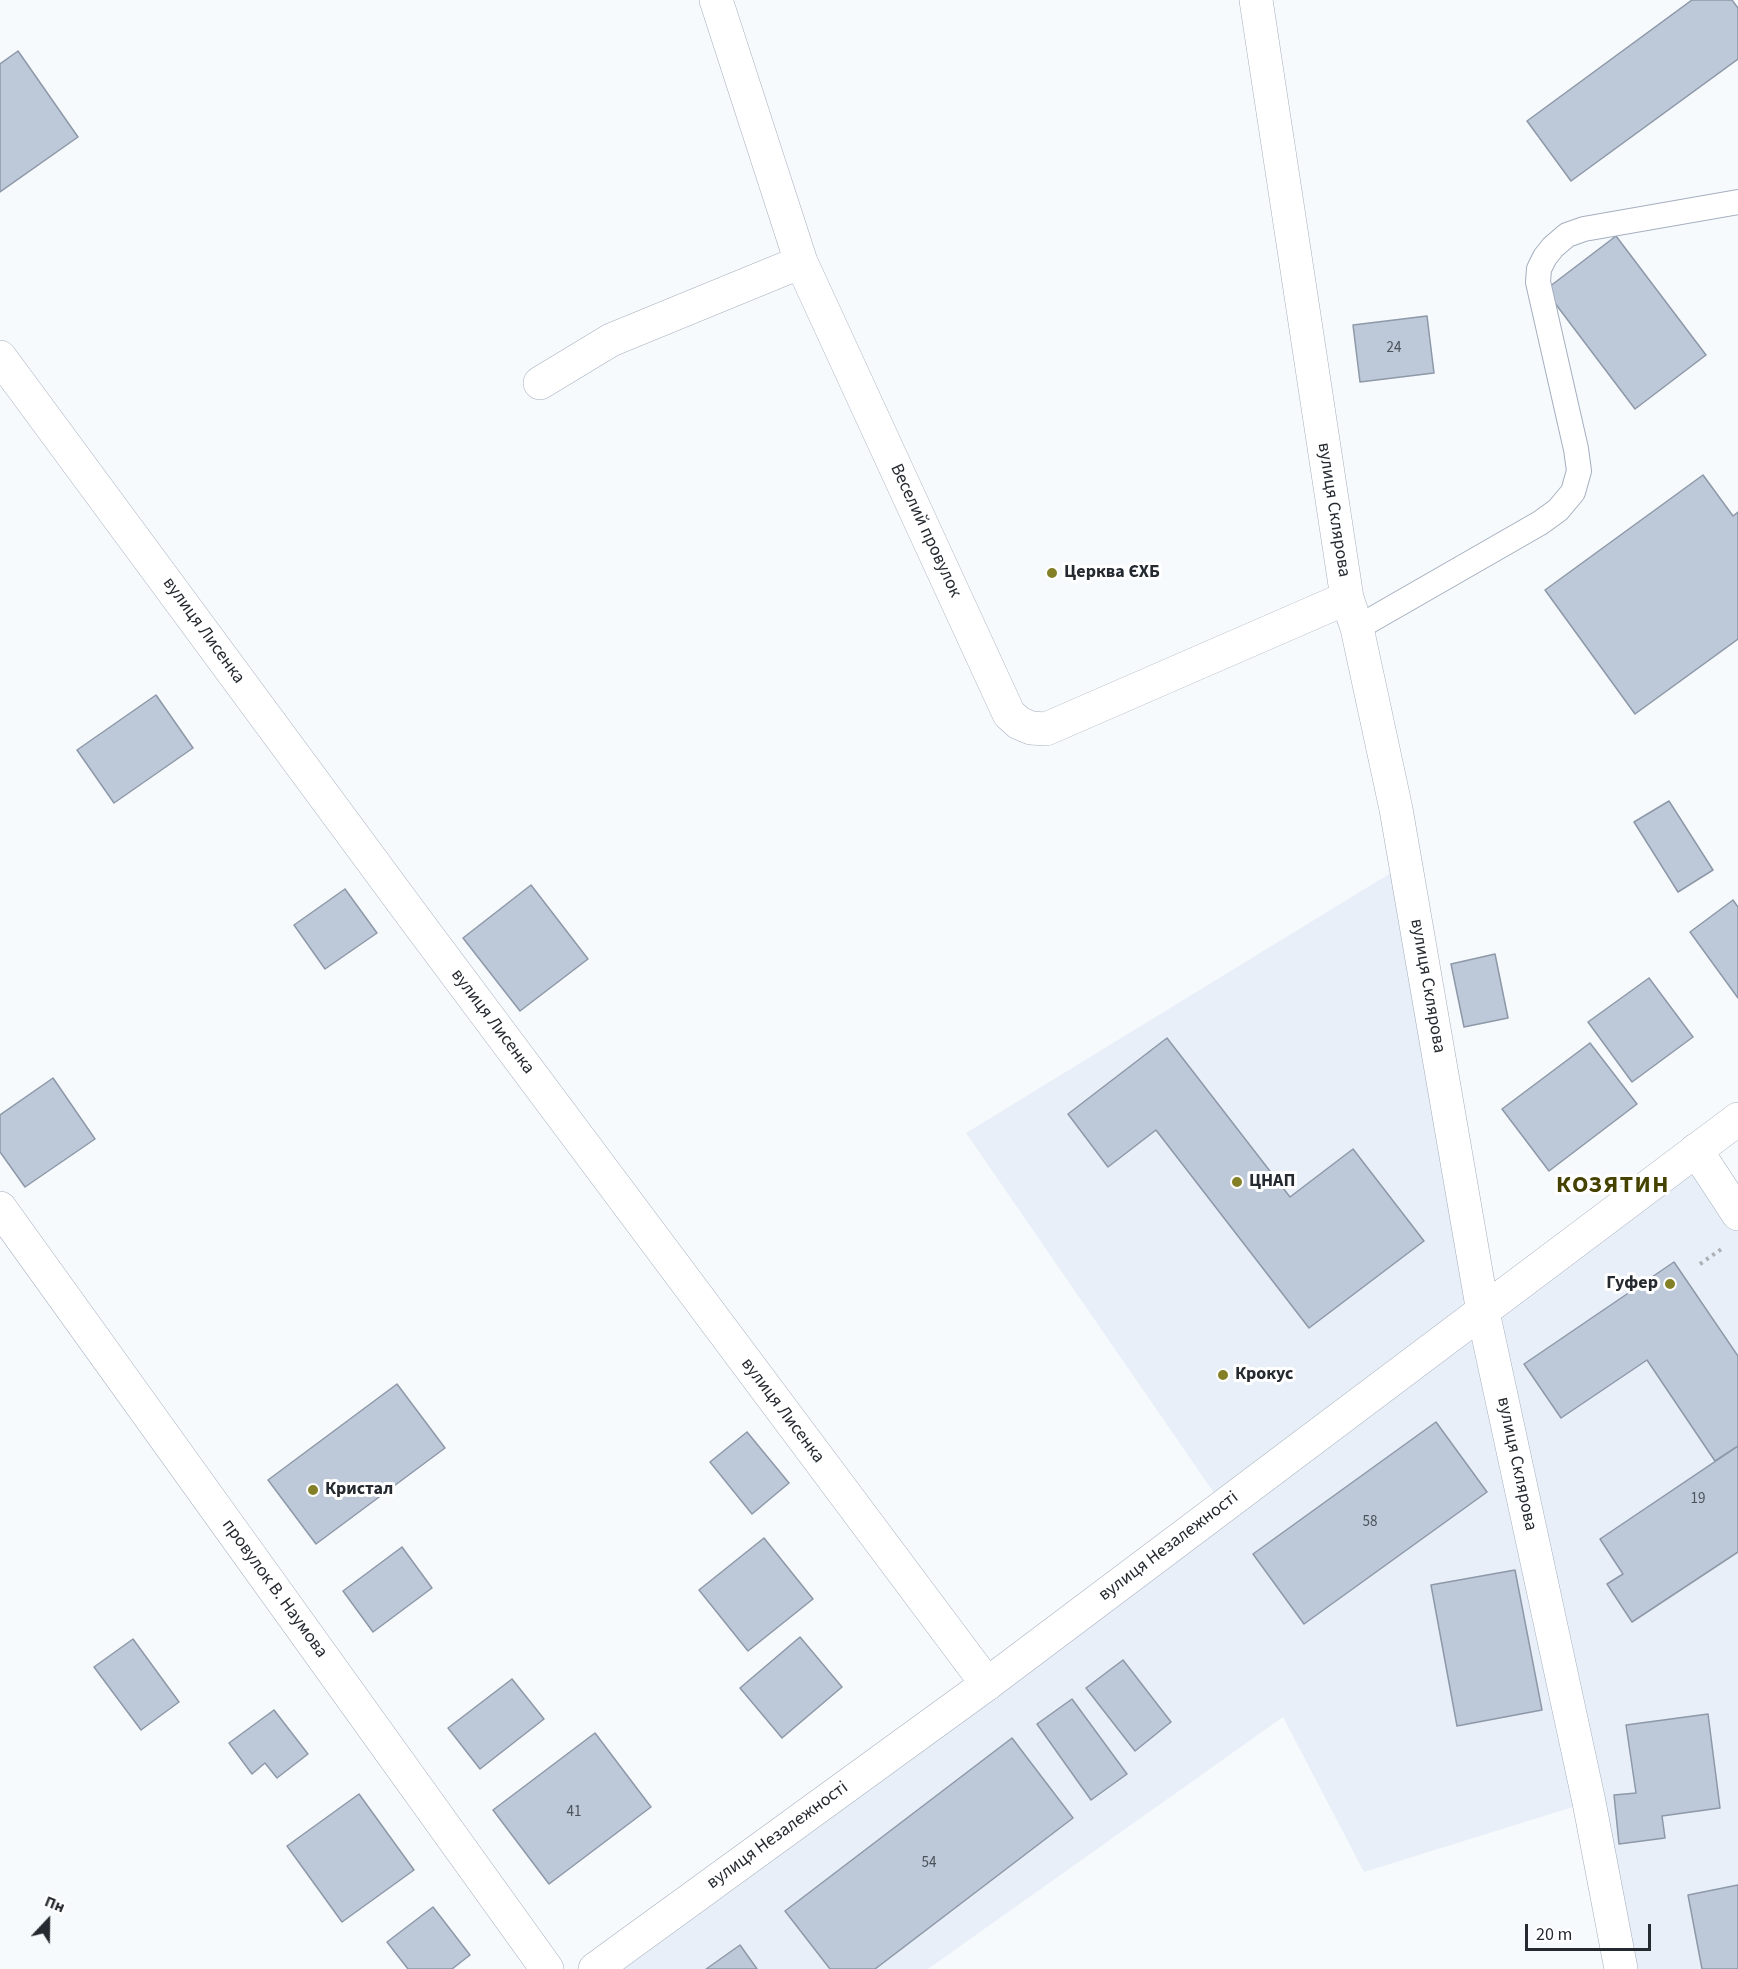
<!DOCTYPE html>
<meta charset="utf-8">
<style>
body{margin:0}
#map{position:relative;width:1738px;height:1969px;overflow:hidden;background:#f7fafd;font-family:"Source Sans 3",sans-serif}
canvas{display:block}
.north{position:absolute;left:18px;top:1891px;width:60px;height:60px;-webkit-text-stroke:4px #fff;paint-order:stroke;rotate:22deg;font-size:16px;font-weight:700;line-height:24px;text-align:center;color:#252a30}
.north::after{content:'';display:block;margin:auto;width:21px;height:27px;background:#252a30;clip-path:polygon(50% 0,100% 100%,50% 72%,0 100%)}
.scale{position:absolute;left:1525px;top:1924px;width:126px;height:27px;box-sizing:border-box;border:3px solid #252a30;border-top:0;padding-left:8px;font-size:18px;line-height:21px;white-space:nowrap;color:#252a30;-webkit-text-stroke:4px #fff;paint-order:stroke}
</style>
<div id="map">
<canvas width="1738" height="1969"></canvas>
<div class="north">Пн</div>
<div class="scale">20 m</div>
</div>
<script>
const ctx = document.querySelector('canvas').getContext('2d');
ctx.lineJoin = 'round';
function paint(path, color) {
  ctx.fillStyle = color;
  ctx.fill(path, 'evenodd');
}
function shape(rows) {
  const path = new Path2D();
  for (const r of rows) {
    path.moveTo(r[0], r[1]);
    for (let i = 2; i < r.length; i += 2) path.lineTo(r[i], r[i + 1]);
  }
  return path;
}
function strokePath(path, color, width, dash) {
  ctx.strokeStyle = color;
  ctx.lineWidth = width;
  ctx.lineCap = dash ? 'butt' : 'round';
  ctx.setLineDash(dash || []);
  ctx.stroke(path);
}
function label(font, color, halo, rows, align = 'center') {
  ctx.font = font + ' "Source Sans 3",sans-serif';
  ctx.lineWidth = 6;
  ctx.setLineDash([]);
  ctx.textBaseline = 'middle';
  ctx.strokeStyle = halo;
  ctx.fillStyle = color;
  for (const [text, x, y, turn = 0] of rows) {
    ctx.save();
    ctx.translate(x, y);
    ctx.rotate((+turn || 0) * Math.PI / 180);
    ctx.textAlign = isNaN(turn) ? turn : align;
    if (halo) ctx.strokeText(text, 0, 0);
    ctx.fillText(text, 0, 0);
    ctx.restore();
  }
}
const built = shape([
 [1407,863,1483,1312,1696,1150,1738,1214,1738,1969,1620,1969,1589,1802,1364,1872,1283,1717,928,1969,595,1969,1223,1506,966,1133]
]);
const building = shape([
 [1692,0,1732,0,1738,8,1738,59,1571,181,1527,121,1692,0],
 [18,51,78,137,0,192,0,64,18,51],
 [1616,236,1706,355,1635,409,1545,290,1616,236],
 [1427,316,1434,373,1360,382,1353,325,1427,316],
 [1703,475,1733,516,1738,512,1738,639,1635,714,1545,590,1703,475],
 [156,695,193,748,114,803,77,750,156,695],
 [1669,801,1713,870,1678,892,1634,822,1669,801],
 [531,885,588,959,520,1011,463,938,531,885],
 [345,889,377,933,325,969,294,925,345,889],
 [1733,900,1738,907,1738,998,1690,932,1733,900],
 [1495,954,1508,1018,1464,1027,1451,964,1495,954],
 [1649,978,1693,1037,1632,1082,1588,1022,1649,978],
 [1167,1038,1290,1197,1353,1149,1424,1241,1309,1328,1156,1130,1108,1167,1068,1114,1167,1038],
 [1590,1043,1637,1104,1549,1171,1502,1109,1590,1043],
 [53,1078,95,1139,25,1187,0,1152,0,1115,53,1078],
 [1674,1262,1738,1356,1738,1446,1715,1461,1647,1360,1561,1418,1524,1364,1674,1262],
 [397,1384,445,1448,316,1544,268,1480,397,1384],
 [1436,1422,1487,1492,1304,1624,1253,1554,1436,1422],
 [747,1432,789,1483,752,1514,710,1462,747,1432],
 [1738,1446,1738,1552,1632,1622,1607,1584,1623,1574,1600,1539,1738,1446],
 [764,1538,813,1599,748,1651,699,1590,764,1538],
 [402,1547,432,1588,373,1632,343,1591,402,1547],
 [1515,1570,1542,1710,1457,1726,1431,1585,1515,1570],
 [800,1637,842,1687,782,1738,740,1688,800,1637],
 [133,1639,179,1702,141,1730,94,1667,133,1639],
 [1123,1660,1171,1722,1135,1751,1086,1688,1123,1660],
 [512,1679,544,1719,480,1769,448,1728,512,1679],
 [1072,1699,1127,1774,1091,1800,1037,1724,1072,1699],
 [274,1710,308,1754,277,1778,265,1763,252,1774,229,1743,274,1710],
 [1708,1714,1720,1808,1662,1816,1665,1838,1619,1844,1614,1795,1636,1793,1626,1725,1708,1714],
 [595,1733,651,1807,549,1884,493,1810,595,1733],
 [1012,1738,1073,1818,875,1969,830,1969,785,1911,1012,1738],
 [359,1794,414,1870,342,1922,287,1846,359,1794],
 [1738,1885,1738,1969,1702,1969,1688,1895,1738,1885],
 [433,1907,470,1955,452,1969,408,1969,387,1942,433,1907],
 [740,1945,757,1969,706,1969,709,1967,740,1945]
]);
const path = shape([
 [1700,1264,1723,1248]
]);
const service = shape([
 [1357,628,1540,523,1558,510,1573,492,1579,471,1576,449,1538,282,1539,269,1545,257,1553,247,1567,235,1584,229,1738,202]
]);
const minor = shape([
 [716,0,801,262,1009,714,1019,723,1031,728,1046,729,1347,598],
 [1256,0,1347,598,1357,628,1396,809,1483,1312,1589,1802,1621,1969],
 [0,357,415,919,987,1684],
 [540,383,611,340,801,262],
 [1696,1150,1738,1214],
 [0,1208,547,1969]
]);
const tertiary = shape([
 [595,1969,987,1684,1738,1119]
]);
const markers = [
 [1052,573,6,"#838028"],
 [1237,1182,6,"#838028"],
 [1670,1284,6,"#838028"],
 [1223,1375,6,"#838028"],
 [313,1490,6,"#838028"]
];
const numberNames = [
 ["24",1394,349],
 ["19",1698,1500],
 ["58",1370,1523],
 ["41",574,1813],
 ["54",929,1864]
];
const streetNames = [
 ["вулиця Склярова",1333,510,81],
 ["Веселий провулок",925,531,65],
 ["вулиця Лисенка",203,631,54],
 ["вулиця Склярова",1427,986,80],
 ["вулиця Лисенка",492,1022,53],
 ["вулиця Лисенка",782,1411,53],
 ["вулиця Склярова",1516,1464,78],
 ["вулиця Незалежності",1169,1547,-37],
 ["провулок В. Наумова",274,1589,54],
 ["вулиця Незалежності",778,1836,-36]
];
const poiNames = [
 ["Церква ЄХБ",1064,573],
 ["ЦНАП",1249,1182],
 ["Гуфер",1658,1284,"right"],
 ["Крокус",1235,1375],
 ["Кристал",325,1490]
];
const districtNames = [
 ["КОЗЯТИН",1613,1187]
];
paint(built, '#e8eff8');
paint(building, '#bdc8d9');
strokePath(building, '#8d98a8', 1.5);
strokePath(service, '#a4afbf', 26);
strokePath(minor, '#a4afbf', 34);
strokePath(tertiary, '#a4afbf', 34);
strokePath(path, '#adb0b4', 4, [3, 4.5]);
strokePath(service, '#fff', 24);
strokePath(minor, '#fff', 33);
strokePath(tertiary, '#fff', 33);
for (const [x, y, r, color] of markers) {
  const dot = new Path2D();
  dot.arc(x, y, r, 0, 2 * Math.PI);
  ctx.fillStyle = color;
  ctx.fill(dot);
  strokePath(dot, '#fff', 2);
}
label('15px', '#4b525a', null, numberNames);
label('18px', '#252a30', '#fff', streetNames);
label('bold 18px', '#252a30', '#fff', poiNames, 'left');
ctx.letterSpacing = '1.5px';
label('bold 24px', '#454200', '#fff', districtNames);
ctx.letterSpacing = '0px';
</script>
